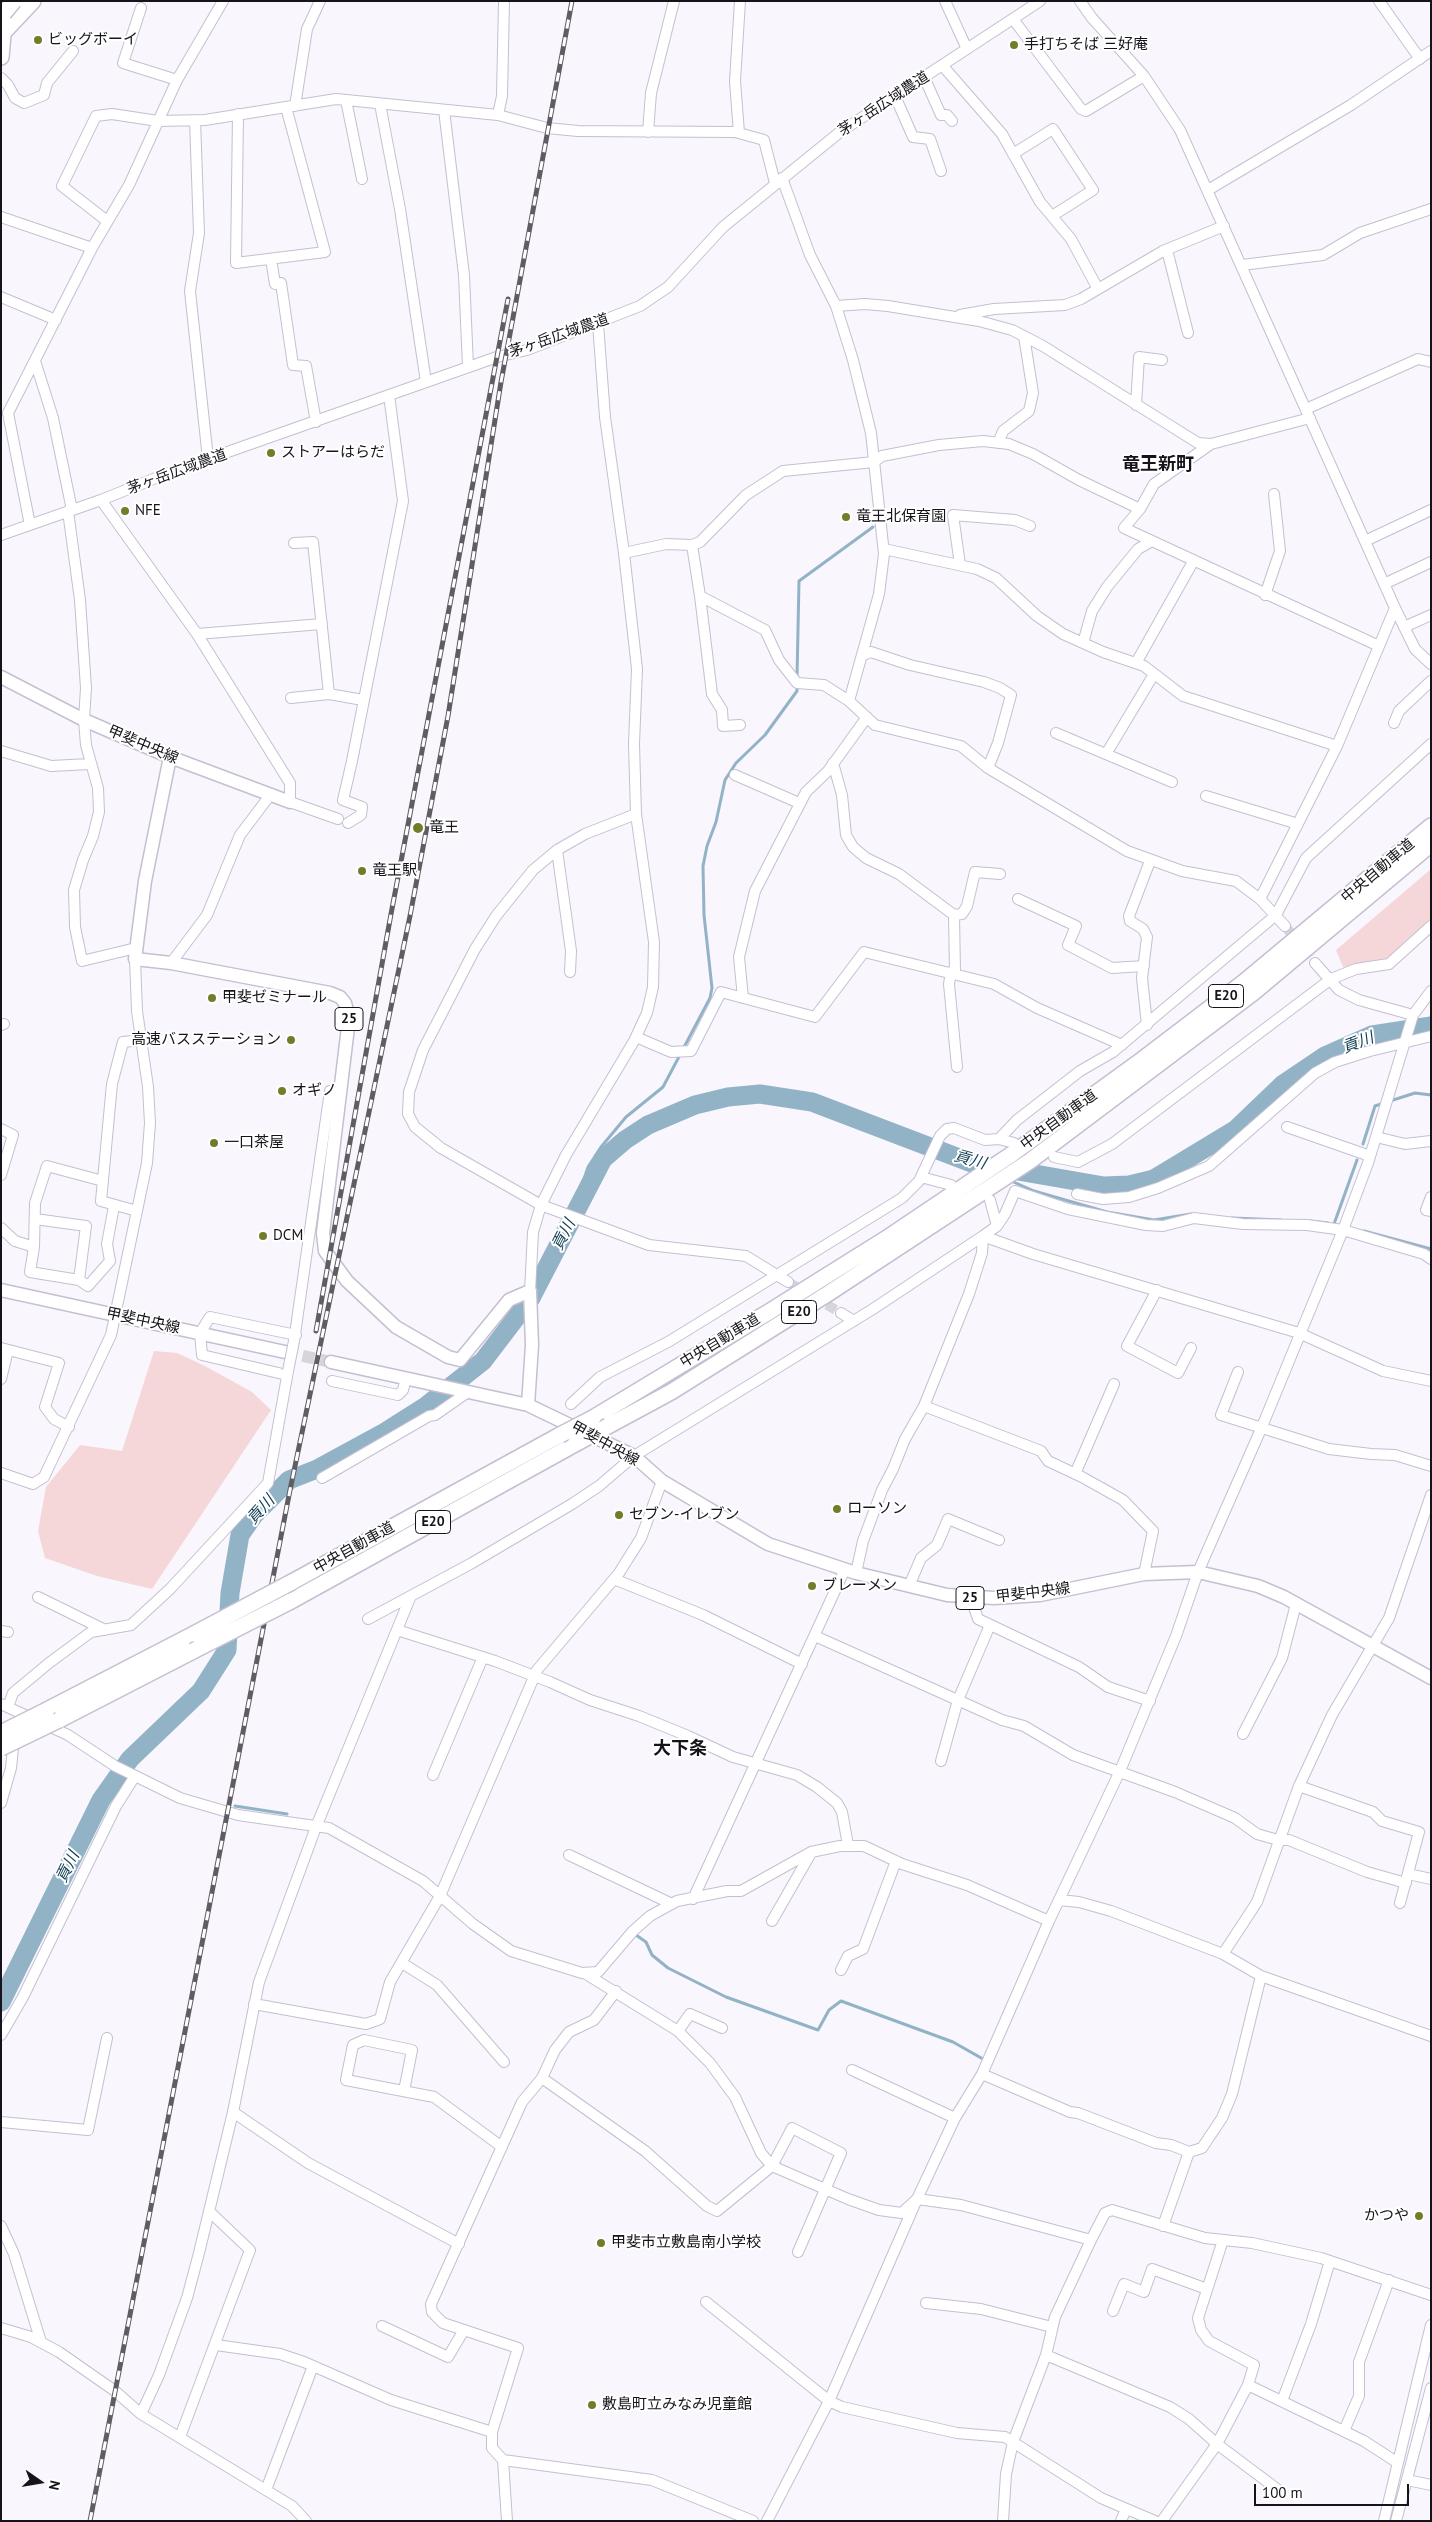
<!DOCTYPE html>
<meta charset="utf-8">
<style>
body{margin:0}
#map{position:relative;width:1432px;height:2522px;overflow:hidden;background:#f9f6fd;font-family:"PT Sans",sans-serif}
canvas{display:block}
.frame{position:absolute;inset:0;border:2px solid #16141a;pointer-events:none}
.north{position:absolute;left:15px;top:2457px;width:50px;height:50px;-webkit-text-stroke:4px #fff;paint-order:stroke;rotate:103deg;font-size:14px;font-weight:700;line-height:20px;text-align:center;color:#16141a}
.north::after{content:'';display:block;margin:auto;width:18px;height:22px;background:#16141a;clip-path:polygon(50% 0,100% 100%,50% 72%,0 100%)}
.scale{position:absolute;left:1254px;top:2484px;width:155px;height:22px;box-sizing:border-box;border:2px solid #16141a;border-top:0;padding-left:6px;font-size:15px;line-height:18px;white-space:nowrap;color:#16141a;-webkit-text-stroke:4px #fff;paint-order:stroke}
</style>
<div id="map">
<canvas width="1432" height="2522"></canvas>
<div class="frame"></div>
<div class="north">N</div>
<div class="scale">100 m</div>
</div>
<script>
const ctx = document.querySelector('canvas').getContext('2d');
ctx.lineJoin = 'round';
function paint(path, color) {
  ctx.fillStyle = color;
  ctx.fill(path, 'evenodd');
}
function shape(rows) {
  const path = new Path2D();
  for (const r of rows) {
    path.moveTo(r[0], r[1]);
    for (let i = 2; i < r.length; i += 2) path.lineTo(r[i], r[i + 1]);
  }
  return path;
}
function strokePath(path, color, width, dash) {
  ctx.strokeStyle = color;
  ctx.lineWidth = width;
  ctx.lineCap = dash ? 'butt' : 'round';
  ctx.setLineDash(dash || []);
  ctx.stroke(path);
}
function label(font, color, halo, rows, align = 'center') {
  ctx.font = font + ' "PT Sans","Noto Sans JP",sans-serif';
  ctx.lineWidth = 4;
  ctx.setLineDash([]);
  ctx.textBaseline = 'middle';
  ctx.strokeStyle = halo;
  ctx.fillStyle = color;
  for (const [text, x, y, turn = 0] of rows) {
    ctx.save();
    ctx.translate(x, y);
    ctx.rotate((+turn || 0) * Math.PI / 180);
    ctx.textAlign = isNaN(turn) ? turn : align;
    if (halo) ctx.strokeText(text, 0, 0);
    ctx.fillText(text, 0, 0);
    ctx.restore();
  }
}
const green = shape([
 [1431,869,1431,920,1397,952,1386,960,1343,967,1336,950],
 [154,1351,177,1353,205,1366,252,1392,271,1410,152,1589,97,1576,45,1558,38,1531,46,1487,80,1445,122,1451]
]);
const stream = shape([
 [797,678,799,581,873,527],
 [1390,1101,1415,1093,1431,1095],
 [1363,1144,1375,1106,1384,1103],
 [972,1163,983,1168],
 [1009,1180,1034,1191,1107,1212,1154,1220,1191,1214],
 [1232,1218,1281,1220],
 [1310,1221,1328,1223],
 [570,1222,588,1167,601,1147,626,1117,663,1087,710,998,712,988,704,915,703,866,707,846,716,822,725,780,736,763,765,735,797,691,797,685],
 [1334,1224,1357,1160],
 [1364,1231,1431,1249],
 [235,1806,287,1814],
 [636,1935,646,1942,652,1955,668,1968,726,1997,818,2030,829,2010,841,2001,953,2042,983,2059]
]);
const river = shape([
 [1,2002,101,1800,130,1759,201,1691,227,1650,230,1593,240,1535,254,1515,289,1480,317,1469,385,1432,426,1406,483,1361,531,1298,603,1159,625,1140,648,1125,695,1105,728,1097,760,1094,812,1102,972,1163,1104,1186,1129,1185,1154,1179,1235,1130,1282,1085,1325,1056,1372,1035,1431,1026]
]);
const minorTunnel = shape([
 [1285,926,1315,963],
 [788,1282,841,1313]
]);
const majorTunnel = shape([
 [285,1352,331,1362]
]);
const minor = shape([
 [945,1,967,49],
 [1080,1,1092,18,1144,76,1180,130,1395,608,1415,649,1431,664],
 [1379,1,1420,59],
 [141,8,123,63,177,80],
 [1013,19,1081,109,1086,111,1144,76],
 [942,65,1002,134,1040,202,1071,239,1098,289],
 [924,77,941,115,947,115,952,121],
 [1,78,8,85,15,98,24,103,44,95,47,83,73,51],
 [895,96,913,137,930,139,941,171],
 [346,100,362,179],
 [380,104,400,209,426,382],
 [295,106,307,29,320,1],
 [444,110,464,275,468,367],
 [238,114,236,263,325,252,286,107],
 [498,115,502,96,504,1],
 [195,120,199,233,190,291,208,459],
 [648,132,651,93,674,1],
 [739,133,735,81,740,1],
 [1013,154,1053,129,1093,190,1052,216],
 [782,178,810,255,836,306,853,360,871,433,884,554,879,594,849,701],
 [1208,190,1351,105,1431,51],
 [1,217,92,248],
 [107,221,62,186,96,116,112,114,158,121,205,120,336,99,498,115,547,128,578,131,735,132,764,140,775,183],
 [1167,250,1188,333],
 [271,259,275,284,281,283,293,365,306,366,316,422],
 [1242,265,1323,255,1360,233,1431,209],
 [1,297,56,320],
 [836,306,865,304,888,306,979,321,1012,330,1043,346,1198,443,1211,444,1310,418],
 [960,315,994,309,1065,305,1081,299,1163,251,1224,226],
 [35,361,53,418,72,510],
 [1136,405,1139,357,1162,360],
 [1306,409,1418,359,1431,362],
 [998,443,1003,431,1029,411,1033,393,1024,336],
 [1211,444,1154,484,1140,509,1124,528,1379,646],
 [101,500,197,634,290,783,290,802,338,819],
 [68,511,80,600,86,688,84,720,86,745,98,788,99,812,93,836,83,860,74,890,75,927,82,961,136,948],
 [30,525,8,413,92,248,129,185,177,80,223,1],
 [1,535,101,500,171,472,497,357,527,350,640,306,668,287,723,227,840,132,1040,1],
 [1365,541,1431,510],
 [294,543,313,542,329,694,363,700],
 [692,545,700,596,765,630,779,660,797,683,824,685,849,701,875,725,961,746,988,768,1127,851,1182,871,1236,881,1260,899,1285,926],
 [884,549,977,569,996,578,1037,616,1063,634,1103,652,1144,666,1183,696,1337,746],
 [624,553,666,544,692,545,700,542,746,495,783,471,874,462,882,456,939,445,983,441,1009,444,1033,454,1079,480,1140,509],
 [960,565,953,515,1015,520,1030,526],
 [1384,584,1431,562],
 [1265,595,1280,551,1274,494],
 [700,596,712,694,722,710,723,726,740,725],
 [1404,627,1431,615],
 [197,634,322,624],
 [1083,643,1092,611,1107,587,1138,549,1152,541],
 [863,655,871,652,910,665,984,682,1000,688,1011,695,998,743,988,768],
 [1136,663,1194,560],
 [291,698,329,694],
 [1394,723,1399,711,1431,681],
 [1056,733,1172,782],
 [1,751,51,766,90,764],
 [1106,754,1154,674],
 [833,763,842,795,846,835,853,847,866,858,899,874,954,915,955,972],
 [735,775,799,803],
 [1206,796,1298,824],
 [636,814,585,834,557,850,533,870,496,916,475,949,423,1050,409,1092,408,1114,415,1127,441,1148,541,1205,649,1245,746,1256,788,1282],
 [348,823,361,815,362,807,343,800,352,761,403,501,389,395],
 [557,850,571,951,570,972],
 [1018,899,1076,926,1068,945,1112,968,1144,966],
 [1260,899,1337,746,1395,608],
 [954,915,962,914,967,906,975,872,1000,874],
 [171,963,207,915,240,835,271,794],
 [1315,963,1339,990,1359,1000,1413,1015],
 [951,972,949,984,957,1067],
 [743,998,739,957,755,891,806,792,828,771,867,717],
 [1,1025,4,1024],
 [1147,1025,1142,978,1147,937,1143,929,1130,921,1129,916,1150,861],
 [636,1037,671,1052,691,1051,721,992,815,1017,864,952,994,984,1037,1008,1122,1045],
 [1287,1127,1370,1156],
 [1,1129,13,1135,1,1175],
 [1376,1137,1405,1144,1431,1141],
 [999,1139,1014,1143],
 [1054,1157,1078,1162,1112,1144,1331,979,1356,969,1389,964,1431,926],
 [921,1177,951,1185],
 [1077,1194,1103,1199,1129,1197,1158,1188,1209,1166,1315,1073,1335,1062,1370,1051,1431,1036],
 [1431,1197,1426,1210,1431,1211],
 [137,1211,101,1201,112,1084,123,1042,142,1040],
 [35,1219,86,1226,79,1280],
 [997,1226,1005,1214,1015,1191,1068,1209,1146,1225,1163,1226,1194,1218,1243,1224,1307,1225,1343,1230,1424,1254,1431,1259],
 [1,1228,15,1241,34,1247,30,1272,79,1280,88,1286,110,1261,107,1244,114,1206],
 [34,1247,35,1203,47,1166,103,1181],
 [1157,1290,1127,1346,1178,1373,1191,1348],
 [530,1292,533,1232,541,1205,566,1155,634,1041,647,1013,653,987,654,942,636,814,634,744,637,669,624,553,605,417,598,324],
 [841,1313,854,1321],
 [294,1341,330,1091,340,1091],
 [1,1348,59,1363,45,1407,54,1419,69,1427],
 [1238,1372,1221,1415,1329,1449,1371,1454,1395,1455,1431,1466],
 [287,1375,202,1355,200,1333,210,1317,296,1335],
 [1,1379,8,1350],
 [332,1381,398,1395,403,1390,406,1378],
 [571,1404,600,1377,668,1342,902,1198,919,1181,940,1136,947,1129,954,1128,985,1140,999,1139,1017,1120,1080,1071,1113,1052,1276,915,1306,858,1431,744],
 [924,1406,1041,1451,1048,1461,1082,1477,1123,1500,1153,1531,1144,1574],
 [1,1473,33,1484,44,1477,111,1335,147,1163,150,1123,148,1087,137,1011,135,959],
 [1075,1474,1114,1384],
 [322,1478,429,1416,435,1415,468,1392],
 [856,1573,863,1541,882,1490,893,1469,905,1439,924,1406,969,1294,982,1253,983,1236,1033,1254,1299,1333,1383,1371,1431,1381],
 [614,1579,703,1615,802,1664],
 [909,1586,921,1558,937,1545,948,1519,999,1540],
 [38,1597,105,1630],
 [971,1598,978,1619,1079,1667,1108,1687,1150,1701],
 [368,1619,472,1563,572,1504,599,1486,634,1456,873,1309,983,1236,997,1226,990,1200],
 [397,1630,495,1661,550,1682,590,1700,639,1716,688,1736,733,1757,797,1775,817,1787,837,1803,842,1812,848,1845],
 [1,1631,8,1632],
 [815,1636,1002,1720,1024,1726,1073,1755,1175,1792,1235,1818,1257,1834,1278,1840,1289,1840,1367,1872,1406,1883],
 [1,1704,68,1735,115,1766,180,1798,238,1815,329,1828,423,1881,473,1924,511,1951,582,1973,598,1972,633,1931,650,1916,677,1901,727,1891,741,1891,811,1852,840,1846,864,1846,902,1864,967,1885,1049,1921],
 [8,1707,13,1693,49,1663,91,1632,131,1625,170,1589,268,1483,288,1371],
 [1243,1734,1282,1658,1296,1604],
 [941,1761,958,1700,990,1625],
 [433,1775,483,1657],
 [1299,1786,1373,1812,1382,1821,1419,1832,1400,1903],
 [1,1803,11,1768,14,1738],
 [569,1855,672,1904],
 [1408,1874,1431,1879],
 [693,1899,845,1569],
 [1059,1900,1079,1902,1111,1911,1223,1954,1261,1976,1431,2036],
 [772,1921,811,1853],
 [1223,1954,1257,1902,1299,1786,1332,1715,1389,1618,1431,1495],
 [402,1963,437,1985,504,2062],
 [841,1970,848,1956,863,1949,896,1861],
 [586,1974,678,2031,710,2063,735,2097,761,2153,772,2166,848,2199,879,2210,902,2213,917,2199,961,2205,1091,2240,1105,2213,1112,2210,1205,2238,1252,2243,1321,2258,1431,2295],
 [616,1991,594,2020,569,2032,555,2050,542,2078,522,2102,431,2304,432,2312,443,2323,518,2348,492,2432,492,2448,503,2460,652,2480,753,2521],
 [254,2004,366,2024,380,2019,390,1982,440,1896,537,1670,619,1573,641,1538,662,1481],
 [678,2031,690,2014,722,2028],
 [1,2035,23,1997,116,1806,135,1776],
 [852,2070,955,2118],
 [982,2074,1070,2112,1078,2113,1156,2143,1171,2145,1189,2152,1163,2226],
 [542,2078,645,2151,707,2206,717,2211,772,2166,792,2128,841,2153,798,2252],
 [404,2091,412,2050,364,2040,353,2045,346,2080,434,2097,502,2147],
 [233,2112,308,2163,459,2244],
 [1,2122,88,2130,107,2038],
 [1189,2152,1202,2148,1222,2118,1232,2094,1261,1976],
 [1,2226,14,2254,41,2342],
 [706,2302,829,2401,842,2407,957,2433,1005,2437,1101,2498,1155,2521],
 [926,2303,981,2309,1052,2327],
 [1113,2311,1124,2284,1144,2292,1152,2269,1207,2289],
 [382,2326,448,2357,464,2330],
 [1,2328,31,2337,59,2352,115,2391,141,2414,292,2506,306,2521],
 [216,2345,280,2354,304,2362,391,2400,492,2432],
 [1046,2355,1170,2407,1189,2419,1217,2444,1281,2492],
 [1248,2385,1364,2441,1398,2463],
 [1282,2401,1311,2324,1330,2261],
 [141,2414,159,2375,187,2298,199,2253,233,2112,259,1982,316,1827,410,1598],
 [1344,2431,1359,2396,1359,2362,1389,2280],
 [180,2437,250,2250,209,2211],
 [503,2460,507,2521],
 [1407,2480,1431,2485],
 [266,2490,313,2366],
 [767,2521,829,2401,917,2199,955,2118,982,2074,1049,1921,1120,1771,1176,1636,1198,1572,1261,1429,1343,1230,1368,1163,1413,1015,1431,991],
 [1003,2521,1006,2474,1013,2442,1046,2355,1055,2317,1091,2240],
 [1121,2521,1126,2509],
 [1162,2521,1217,2444,1248,2385,1254,2365,1209,2341,1201,2330,1198,2318,1223,2240],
 [1384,2521,1431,2325],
 [1396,2521,1431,2388]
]);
const major = shape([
 [1,677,84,720,170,757,290,802],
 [170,757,145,881,135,959,171,963,330,993,340,997,345,1003,349,1019,323,1233,325,1251,347,1281,396,1327,448,1357,460,1360,509,1300,530,1291],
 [1,1290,285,1352],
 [331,1362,528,1405,634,1456,662,1481,768,1544,856,1573,947,1595,994,1598,1040,1595,1144,1574,1198,1572,1258,1586,1284,1597,1431,1678],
 [528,1405,532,1345,530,1292]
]);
const highway = shape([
 [1,35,33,1],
 [1,57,6,1],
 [593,1418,772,1310,890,1236,1012,1154,1143,1059,1244,982,1431,826],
 [608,1426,671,1392,829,1293,1030,1161,1253,993,1431,844],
 [292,1582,560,1435],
 [291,1601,575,1444],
 [47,1710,194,1634],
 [59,1720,193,1651]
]);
const rail = shape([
 [316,1331,391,914,508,299],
 [90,2521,290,1490,410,916,448,716,501,382,572,1]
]);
const minorBridge = shape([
 [288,1371,294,1341]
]);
const highwayBridge = shape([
 [4,13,14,1],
 [560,1435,593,1418],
 [575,1444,608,1426],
 [194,1634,292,1582],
 [193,1651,291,1601],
 [1,1733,47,1710],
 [1,1748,59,1720]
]);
const markers = [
 [38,40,5,"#737c28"],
 [1014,45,5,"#737c28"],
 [271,453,5,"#737c28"],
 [125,511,5,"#737c28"],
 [846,517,5,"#737c28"],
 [418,828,6,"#737c28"],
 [362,871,5,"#737c28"],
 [212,998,5,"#737c28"],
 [291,1040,5,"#737c28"],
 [282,1091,5,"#737c28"],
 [214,1143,5,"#737c28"],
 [263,1236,5,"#737c28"],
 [837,1509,5,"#737c28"],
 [619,1515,5,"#737c28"],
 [812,1586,5,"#737c28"],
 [1419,2216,5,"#737c28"],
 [601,2243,5,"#737c28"],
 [592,2405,5,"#737c28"]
];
const shields = [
 [1226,996,35],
 [349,1019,28],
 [799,1312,35],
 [433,1522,35],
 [970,1598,28]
];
const shieldNames = [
 ["E20",1226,996],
 ["25",349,1019],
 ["E20",799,1312],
 ["E20",433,1522],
 ["25",970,1598]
];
const poiNames = [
 ["ビッグボーイ",48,40],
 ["手打ちそば 三好庵",1024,45],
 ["ストアーはらだ",281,453],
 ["NFE",135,511],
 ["竜王北保育園",856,517],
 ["竜王",429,828],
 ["竜王駅",372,871],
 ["甲斐ゼミナール",222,998],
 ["高速バスステーション",281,1040,"right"],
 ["オギノ",292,1091],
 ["一口茶屋",224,1143],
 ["DCM",273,1236],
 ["ローソン",847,1509],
 ["セブン-イレブン",629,1515],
 ["ブレーメン",822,1586],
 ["かつや",1409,2216,"right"],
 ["甲斐市立敷島南小学校",611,2243],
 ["敷島町立みなみ児童館",602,2405]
];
const streetNames = [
 ["茅ヶ岳広域農道",884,104,-33],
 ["茅ヶ岳広域農道",559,336,-19],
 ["茅ヶ岳広域農道",177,472,-20],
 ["甲斐中央線",143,745,23],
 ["中央自動車道",1378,871,-40],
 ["中央自動車道",1059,1120,-36],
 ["甲斐中央線",143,1321,12],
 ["中央自動車道",720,1341,-31],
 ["甲斐中央線",605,1444,29],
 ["中央自動車道",354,1548,-29],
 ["甲斐中央線",1033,1593,-7]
];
const waterNames = [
 ["貢川",1358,1043,-21],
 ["貢川",970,1160,16],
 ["貢川",564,1235,-63],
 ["貢川",261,1510,-48],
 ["貢川",68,1867,-64]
];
const quarterNames = [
 ["竜王新町",1158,465],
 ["大下条",680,1749]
];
paint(green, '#f5d7d9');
strokePath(stream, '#92b3c6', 3);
strokePath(river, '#92b3c6', 19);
strokePath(minorTunnel, '#d7d4db', 10, [10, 5]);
strokePath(majorTunnel, '#d7d4db', 12, [12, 6]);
strokePath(minor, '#c5bfd1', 12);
strokePath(major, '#c5bfd1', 15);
strokePath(highway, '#c5bfd1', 18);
strokePath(minor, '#fff', 10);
strokePath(major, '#fff', 12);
strokePath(highway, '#fff', 15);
strokePath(rail, '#5f5d63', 5);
strokePath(rail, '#fff', 3, [9]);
strokePath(minorBridge, '#c5bfd1', 12, []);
strokePath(highwayBridge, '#c5bfd1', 18, []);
strokePath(minorBridge, '#fff', 10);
strokePath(highwayBridge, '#fff', 15);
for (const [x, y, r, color] of markers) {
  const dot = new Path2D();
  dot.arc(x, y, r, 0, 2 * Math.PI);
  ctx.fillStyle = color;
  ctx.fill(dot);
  strokePath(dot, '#fff', 2);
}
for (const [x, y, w] of shields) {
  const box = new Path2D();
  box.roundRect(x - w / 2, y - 11.5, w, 23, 4);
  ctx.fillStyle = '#fff';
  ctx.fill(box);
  strokePath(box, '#16141a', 1);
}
label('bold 14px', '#16141a', null, shieldNames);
label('15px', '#16141a', '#fff', poiNames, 'left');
label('15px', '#16141a', '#fff', streetNames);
label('italic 16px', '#0e3c51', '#fff', waterNames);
label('bold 18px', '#16141a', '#fff', quarterNames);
</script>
